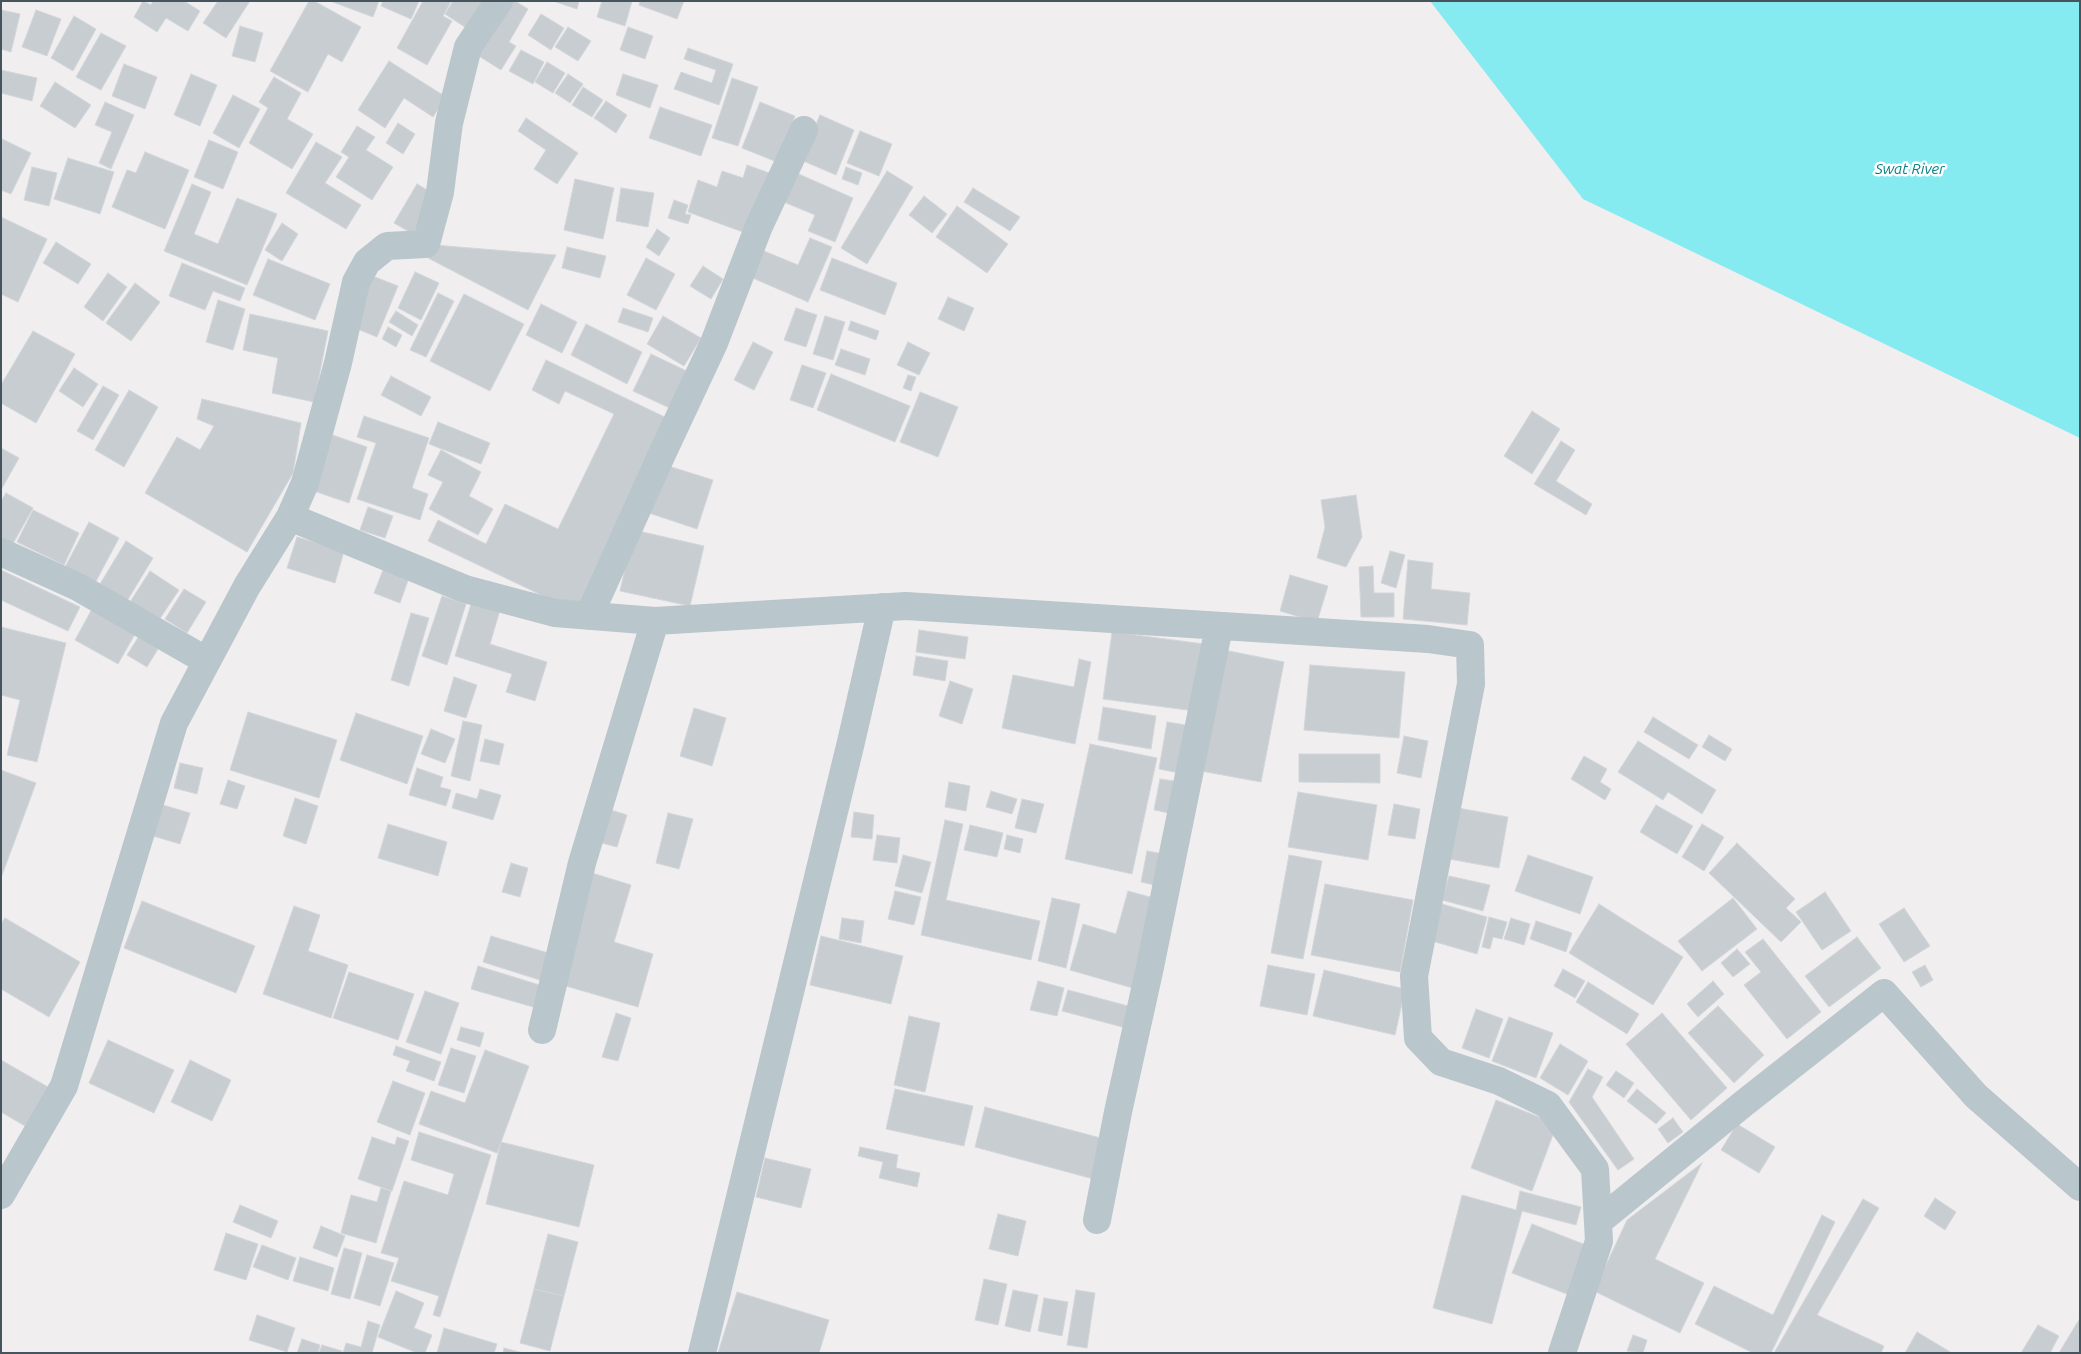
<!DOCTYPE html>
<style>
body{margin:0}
#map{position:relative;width:2081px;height:1354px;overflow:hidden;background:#f1eeef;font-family:Ubuntu,sans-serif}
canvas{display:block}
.frame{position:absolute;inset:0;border:2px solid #46555d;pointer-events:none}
</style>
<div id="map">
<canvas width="2081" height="1354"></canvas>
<div class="frame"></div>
</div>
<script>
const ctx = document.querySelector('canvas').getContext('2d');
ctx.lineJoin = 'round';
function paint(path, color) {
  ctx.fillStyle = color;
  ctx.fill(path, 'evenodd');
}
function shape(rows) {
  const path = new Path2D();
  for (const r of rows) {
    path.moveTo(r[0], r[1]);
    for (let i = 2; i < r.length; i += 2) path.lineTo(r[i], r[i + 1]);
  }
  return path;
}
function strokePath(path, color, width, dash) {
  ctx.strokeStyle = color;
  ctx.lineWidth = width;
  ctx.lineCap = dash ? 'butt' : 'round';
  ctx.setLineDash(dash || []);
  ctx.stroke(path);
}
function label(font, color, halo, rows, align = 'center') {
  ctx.font = font + ' Ubuntu,sans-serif';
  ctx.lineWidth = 5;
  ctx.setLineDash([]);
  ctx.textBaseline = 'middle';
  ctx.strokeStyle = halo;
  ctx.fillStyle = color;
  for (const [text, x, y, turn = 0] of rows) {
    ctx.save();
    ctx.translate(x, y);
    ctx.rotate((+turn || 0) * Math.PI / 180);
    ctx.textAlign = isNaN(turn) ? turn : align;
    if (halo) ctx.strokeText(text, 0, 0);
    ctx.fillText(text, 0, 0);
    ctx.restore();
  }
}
const water = shape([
 [1430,1,2080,1,2080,438,1583,199]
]);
const building = shape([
 [143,1,151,5,153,1,184,1,200,11,188,31,166,18,157,32,134,17,143,1],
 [218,1,250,1,226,38,203,23,218,1],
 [309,1,314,1,361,27,342,62,328,54,308,92,270,71,309,1],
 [330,1,379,1,373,17,330,1],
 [383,1,419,1,411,19,381,6,383,1],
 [423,1,451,1,443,16,452,21,427,65,397,48,423,1],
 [453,1,495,1,474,33,445,14,453,1],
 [505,1,515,1,528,9,509,42,516,46,501,70,474,53,505,1],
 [553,1,579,1,577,9,553,1],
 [602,1,632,1,625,26,597,17,602,1],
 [640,1,684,1,677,19,639,5,640,1],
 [1,10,20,14,11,52,1,49,1,10],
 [36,10,61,19,47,56,22,47,36,10],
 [541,14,564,28,551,50,528,35,541,14],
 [74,16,96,29,73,71,51,58,74,16],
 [240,26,263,33,255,62,232,56,240,26],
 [568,27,591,41,578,61,555,47,568,27],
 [628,27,653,36,645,59,620,50,628,27],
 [101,33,126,46,101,90,76,77,101,33],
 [688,48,733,64,719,105,674,89,681,72,712,83,716,70,684,59,688,48],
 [521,50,544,62,533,84,509,71,521,50],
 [389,61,446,97,433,117,404,98,385,128,358,110,389,61],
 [547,62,565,73,553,93,535,82,547,62],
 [124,64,157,77,145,109,112,96,124,64],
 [1,70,37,78,32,101,1,93,1,70],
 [191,74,217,85,200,126,174,115,191,74],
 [568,74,583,84,570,103,555,93,568,74],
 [623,74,658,85,650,108,616,95,623,74],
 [274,77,301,93,287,119,313,134,292,169,249,143,268,108,259,102,274,77],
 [732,78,758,87,738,146,712,138,732,78],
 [55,82,91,105,75,128,40,106,55,82],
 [583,87,603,100,592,117,572,105,583,87],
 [233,95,260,109,239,148,213,133,233,95],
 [606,101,627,115,616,133,594,118,606,101],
 [105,102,134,115,111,169,99,163,112,132,95,125,105,102],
 [760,102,795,116,777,162,742,148,760,102],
 [660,107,712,125,701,156,649,138,660,107],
 [820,115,854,130,836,175,801,160,820,115],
 [526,118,578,153,557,184,534,169,546,150,518,131,526,118],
 [398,123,415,134,403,154,386,143,398,123],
 [357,126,375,137,366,150,393,167,372,200,336,177,349,157,341,152,357,126],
 [860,131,892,144,879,176,847,163,860,131],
 [2,139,31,153,11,194,1,190,2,139],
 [209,140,238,152,223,189,194,177,209,140],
 [316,142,342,157,325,183,361,205,346,229,286,193,316,142],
 [145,152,189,170,165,229,112,207,127,170,136,173,145,152],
 [68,158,114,172,100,214,54,199,68,158],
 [747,165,772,174,751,235,688,212,698,180,717,187,722,171,743,178,747,165],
 [32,167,57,173,49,206,24,200,32,167],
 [846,167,862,173,858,185,842,179,846,167],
 [792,171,853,198,835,242,808,231,815,215,779,200,792,171],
 [887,171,913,187,867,264,841,248,887,171],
 [575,179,614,188,603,239,564,230,575,179],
 [192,184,211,192,194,234,218,244,237,198,277,214,247,285,164,251,192,184],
 [417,184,436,195,413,234,394,223,417,184],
 [621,188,654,193,648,227,616,221,621,188],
 [973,188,1020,217,1010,231,964,202,973,188],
 [924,196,947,214,932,233,909,215,924,196],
 [674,200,688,205,685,214,691,215,688,224,668,218,674,200],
 [957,206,1008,244,987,273,936,237,957,206],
 [1,217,47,239,18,302,1,294,1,217],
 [282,223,298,234,282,261,265,250,282,223],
 [657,229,670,238,659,256,646,247,657,229],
 [810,238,832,247,808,302,748,276,759,249,798,265,810,238],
 [56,242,91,264,78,284,43,263,56,242],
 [434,245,556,255,528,310,428,258,434,245],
 [567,247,606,256,600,278,562,268,567,247],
 [646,258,675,274,656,310,627,295,646,258],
 [832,258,897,283,885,315,820,290,832,258],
 [268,259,330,284,315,320,253,295,268,259],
 [182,263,245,288,240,301,213,291,205,310,169,296,182,263],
 [703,266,723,279,711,299,690,286,703,266],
 [415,272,439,283,421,320,398,308,415,272],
 [108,273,127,287,103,321,84,307,108,273],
 [370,275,398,286,377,337,350,326,370,275],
 [135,283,160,302,131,341,106,323,135,283],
 [438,293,454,301,426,357,410,350,438,293],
 [464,294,524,324,490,391,430,361,464,294],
 [948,297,974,308,964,331,938,319,948,297],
 [218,300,245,309,233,350,206,342,218,300],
 [541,304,577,322,562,353,526,335,541,304],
 [623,308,653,318,648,332,618,322,623,308],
 [796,308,817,315,806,347,784,340,796,308],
 [396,311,418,325,412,336,389,322,396,311],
 [250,314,328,331,314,402,272,393,278,358,243,350,250,314],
 [663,316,701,338,684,366,647,344,663,316],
 [825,316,845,322,833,360,813,354,825,316],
 [851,321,879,331,876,340,848,330,851,321],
 [586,324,642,352,627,384,571,355,586,324],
 [388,327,402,335,396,347,382,339,388,327],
 [33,331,75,354,36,423,1,403,1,385,33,331],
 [753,342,773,352,754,390,734,380,753,342],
 [908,342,930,353,919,375,897,365,908,342],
 [841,349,870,359,865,375,835,365,841,349],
 [651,354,693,374,676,411,633,391,651,354],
 [546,360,671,420,579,613,428,541,438,520,486,544,505,504,558,529,614,414,565,391,559,404,532,390,546,360],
 [802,365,826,373,813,408,790,400,802,365],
 [74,368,98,384,83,407,59,391,74,368],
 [831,374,910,406,895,442,817,410,831,374],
 [908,375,916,377,911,391,903,388,908,375],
 [391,376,431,397,421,416,381,395,391,376],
 [103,386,119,395,93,440,77,431,103,386],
 [129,390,158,407,124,467,95,450,129,390],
 [920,392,958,407,938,457,900,442,920,392],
 [202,399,301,423,293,473,247,552,145,493,177,437,200,450,214,426,197,419,202,399],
 [1532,411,1560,429,1532,474,1504,456,1532,411],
 [364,416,429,438,412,488,428,494,420,520,357,499,376,443,357,437,364,416],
 [438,422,490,443,481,464,429,444,438,422],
 [327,433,367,447,349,503,308,489,327,433],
 [1561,441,1575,450,1556,481,1592,504,1586,515,1534,484,1561,441],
 [1,448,19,458,1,490,1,448],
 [441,450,481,472,469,496,493,509,478,535,429,509,443,482,428,475,441,450],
 [662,464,713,480,697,529,646,512,662,464],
 [6,493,33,508,10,549,1,544,1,501,6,493],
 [1356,495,1362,537,1346,567,1317,558,1325,527,1321,500,1356,495],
 [368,507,393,516,385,538,360,530,368,507],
 [33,510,79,533,64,565,17,542,33,510],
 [89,522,119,538,94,585,64,569,89,522],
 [634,530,704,546,690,606,620,591,634,530],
 [297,537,344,551,335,583,287,568,297,537],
 [126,541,153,558,124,606,97,589,126,541],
 [1390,551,1405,555,1396,588,1381,583,1390,551],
 [1408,560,1433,563,1431,589,1470,593,1467,625,1403,619,1408,560],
 [385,565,410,575,400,603,374,593,385,565],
 [1373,566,1374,593,1394,593,1394,617,1361,617,1359,567,1373,566],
 [1,570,80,607,68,631,1,600,1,570],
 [150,571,179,590,159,620,130,602,150,571],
 [1290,575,1328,586,1317,622,1280,611,1290,575],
 [184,589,206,602,187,633,165,619,184,589],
 [442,596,466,604,447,665,422,656,442,596],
 [472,601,500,610,490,644,547,662,535,701,506,692,512,674,455,656,472,601],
 [92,609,135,634,118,664,75,640,92,609],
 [411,613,429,618,409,686,391,680,411,613],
 [1,627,66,643,37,762,7,755,20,700,1,695,1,627],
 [919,630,968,637,965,659,916,652,919,630],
 [1112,632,1204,644,1195,711,1103,699,1112,632],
 [139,636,158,649,147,667,127,655,139,636],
 [1224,650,1284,662,1261,782,1201,771,1224,650],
 [916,656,948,661,945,681,913,675,916,656],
 [1079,659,1091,662,1075,744,1002,728,1013,675,1074,687,1079,659],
 [1310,665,1405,672,1399,738,1304,730,1310,665],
 [454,677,477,685,466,718,444,711,454,677],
 [950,681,973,689,962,724,939,716,950,681],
 [1103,707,1156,716,1151,749,1098,740,1103,707],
 [694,708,726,718,712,766,680,756,694,708],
 [248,712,337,740,319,798,230,770,248,712],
 [356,713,423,736,407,784,340,760,356,713],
 [1653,717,1698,745,1689,759,1644,732,1653,717],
 [463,721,482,725,470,781,451,776,463,721],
 [1167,722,1192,726,1184,774,1159,769,1167,722],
 [431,729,455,739,445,763,421,754,431,729],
 [1709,735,1732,749,1725,761,1702,747,1709,735],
 [1404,736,1428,741,1421,778,1397,773,1404,736],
 [485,739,504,744,499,765,480,761,485,739],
 [1638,741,1716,790,1702,814,1668,792,1663,800,1618,772,1638,741],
 [1090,744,1157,758,1132,874,1065,859,1090,744],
 [1299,754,1380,754,1380,783,1299,782,1299,754],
 [1584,756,1607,769,1600,782,1611,789,1605,800,1571,779,1584,756],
 [180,763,203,768,197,794,174,788,180,763],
 [417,768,443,777,440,787,451,790,446,806,409,795,417,768],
 [1,770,36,783,1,878,1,770],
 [1160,779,1181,782,1174,814,1154,810,1160,779],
 [228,780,245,786,237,809,220,804,228,780],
 [949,782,970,786,966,811,945,807,949,782],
 [480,789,501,795,493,820,452,808,456,793,477,799,480,789],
 [991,791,1017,799,1012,814,986,807,991,791],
 [1298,792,1377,805,1368,860,1288,847,1298,792],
 [295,798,318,806,306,844,283,836,295,798],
 [1022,799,1044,804,1036,833,1015,828,1022,799],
 [1394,804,1420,809,1415,839,1388,835,1394,804],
 [163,805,190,813,180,844,153,836,163,805],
 [1656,805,1693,826,1677,854,1640,832,1656,805],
 [1458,808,1508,817,1499,868,1449,859,1458,808],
 [608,809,627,815,617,847,598,842,608,809],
 [854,812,874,815,872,839,851,837,854,812],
 [668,813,693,819,679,869,656,863,668,813],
 [945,820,963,824,946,900,1040,921,1031,960,921,935,945,820],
 [388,824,447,842,438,876,378,858,388,824],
 [1702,824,1724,837,1704,871,1682,857,1702,824],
 [970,825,1003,833,997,857,964,850,970,825],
 [877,835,900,838,897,863,873,860,877,835],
 [1007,835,1023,839,1020,853,1004,849,1007,835],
 [1737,843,1795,899,1786,908,1801,922,1781,942,1709,873,1737,843],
 [1147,851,1165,854,1159,886,1141,882,1147,851],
 [903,855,931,862,922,893,895,886,903,855],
 [1289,855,1322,861,1303,959,1271,953,1289,855],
 [1528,855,1593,877,1580,914,1515,891,1528,855],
 [511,863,528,868,520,897,502,892,511,863],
 [592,873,631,885,614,942,653,954,638,1007,559,984,592,873],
 [1449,876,1490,885,1483,911,1442,900,1449,876],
 [1325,884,1413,900,1400,972,1311,955,1325,884],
 [895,891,921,897,914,925,888,919,895,891],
 [1128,891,1161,900,1136,989,1070,970,1083,924,1116,934,1128,891],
 [1825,892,1851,931,1822,950,1796,912,1825,892],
 [1052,898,1080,904,1066,968,1038,961,1052,898],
 [1733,898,1757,929,1702,971,1678,941,1733,898],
 [142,901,255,946,236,993,124,948,142,901],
 [1442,904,1487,917,1477,954,1432,941,1442,904],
 [1599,904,1683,957,1653,1005,1569,953,1599,904],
 [294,906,320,915,308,951,348,965,331,1018,263,994,294,906],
 [1904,908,1930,946,1904,962,1879,924,1904,908],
 [1489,917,1507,922,1502,939,1493,937,1490,949,1482,947,1489,917],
 [5,918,80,962,49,1017,1,989,1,924,5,918],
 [842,918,864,921,861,943,839,939,842,918],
 [1511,918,1530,924,1524,945,1504,939,1511,918],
 [1536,921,1572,933,1566,952,1530,939,1536,921],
 [491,936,555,955,546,982,483,962,491,936],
 [821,936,903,956,891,1004,810,985,821,936],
 [1857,937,1881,968,1829,1007,1805,976,1857,937],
 [1763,939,1821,1012,1787,1039,1744,985,1761,972,1745,952,1763,939],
 [1737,949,1750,964,1733,977,1721,963,1737,949],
 [1268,965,1315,974,1307,1015,1260,1006,1268,965],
 [1925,965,1933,980,1921,987,1912,972,1925,965],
 [478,966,546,987,540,1009,471,989,478,966],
 [1563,969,1585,981,1575,998,1554,986,1563,969],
 [1324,970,1405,989,1395,1035,1313,1016,1324,970],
 [349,972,414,994,398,1040,333,1018,349,972],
 [1038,981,1064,988,1057,1016,1030,1010,1038,981],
 [1713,981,1724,994,1698,1017,1687,1004,1713,981],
 [1588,982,1639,1014,1627,1034,1576,1002,1588,982],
 [1068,990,1132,1007,1126,1028,1062,1011,1068,990],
 [425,991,459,1003,441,1054,406,1042,425,991],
 [1718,1006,1764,1055,1734,1083,1688,1033,1718,1006],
 [1476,1009,1503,1019,1489,1058,1462,1048,1476,1009],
 [616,1013,631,1018,618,1061,602,1057,616,1013],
 [1662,1013,1727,1088,1691,1120,1626,1044,1662,1013],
 [909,1016,940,1023,925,1092,894,1085,909,1016],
 [1509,1017,1553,1033,1536,1078,1492,1061,1509,1017],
 [461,1027,484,1033,480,1047,457,1040,461,1027],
 [108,1040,174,1070,154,1113,89,1083,108,1040],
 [1560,1044,1588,1061,1568,1095,1540,1078,1560,1044],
 [396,1046,441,1062,434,1081,406,1071,410,1061,393,1055,396,1046],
 [451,1048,476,1056,464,1093,438,1085,451,1048],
 [485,1050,529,1066,497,1153,419,1124,431,1091,465,1103,485,1050],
 [1,1060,48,1087,25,1126,1,1112,1,1060],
 [190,1060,231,1080,212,1121,171,1102,190,1060],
 [1588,1069,1603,1077,1592,1097,1634,1159,1618,1170,1569,1102,1588,1069],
 [1616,1071,1634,1083,1624,1098,1606,1085,1616,1071],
 [393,1081,425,1093,410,1135,377,1122,393,1081],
 [895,1089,973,1106,964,1146,886,1129,895,1089],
 [1637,1089,1666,1113,1656,1124,1627,1101,1637,1089],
 [1496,1100,1557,1124,1532,1191,1471,1168,1496,1100],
 [985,1107,1108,1140,1097,1180,975,1147,985,1107],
 [1673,1118,1683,1132,1668,1143,1658,1129,1673,1118],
 [1737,1124,1775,1147,1759,1173,1721,1150,1737,1124],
 [419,1132,491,1155,440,1317,433,1315,439,1296,391,1281,399,1258,381,1253,404,1181,448,1195,454,1174,411,1160,419,1132],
 [372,1137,395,1145,397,1137,409,1141,392,1191,358,1179,372,1137],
 [501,1142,594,1165,579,1227,486,1204,501,1142],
 [860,1147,898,1155,896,1168,920,1173,917,1187,879,1178,883,1162,858,1156,860,1147],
 [765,1158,811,1169,801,1208,756,1197,765,1158],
 [1702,1163,1655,1259,1704,1283,1680,1333,1594,1291,1627,1220,1702,1163],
 [381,1188,391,1191,376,1243,341,1233,351,1195,377,1202,381,1188],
 [1520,1191,1581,1207,1576,1225,1522,1211,1492,1324,1433,1308,1462,1195,1516,1210,1520,1191],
 [1935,1198,1956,1212,1945,1230,1924,1216,1935,1198],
 [1863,1199,1879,1208,1817,1315,1884,1346,1881,1353,1774,1353,1863,1199],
 [240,1205,278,1221,271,1238,233,1222,240,1205],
 [998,1214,1026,1221,1018,1256,989,1249,998,1214],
 [1822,1215,1835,1222,1771,1353,1753,1353,1695,1324,1714,1286,1773,1315,1822,1215],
 [1532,1224,1591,1247,1572,1296,1512,1273,1532,1224],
 [321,1226,345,1236,337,1257,313,1248,321,1226],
 [226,1233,258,1244,246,1280,214,1270,226,1233],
 [548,1234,578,1242,564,1296,534,1289,548,1234],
 [262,1245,296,1258,288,1280,253,1267,262,1245],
 [344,1248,362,1253,350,1299,331,1294,344,1248],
 [367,1255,394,1263,380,1306,354,1298,367,1255],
 [300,1257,334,1268,328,1291,293,1281,300,1257],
 [984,1279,1007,1284,998,1325,975,1320,984,1279],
 [534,1289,564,1296,550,1351,520,1343,534,1289],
 [1013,1290,1038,1295,1030,1332,1005,1326,1013,1290],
 [1076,1290,1095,1293,1087,1348,1067,1345,1076,1290],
 [396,1291,424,1303,414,1328,432,1335,425,1353,417,1353,378,1337,396,1291],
 [737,1292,829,1320,819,1353,718,1353,737,1292],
 [1044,1298,1068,1302,1062,1336,1038,1331,1044,1298],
 [257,1315,295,1328,287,1352,249,1340,257,1315],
 [2080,1318,2080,1353,2059,1353,2080,1318],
 [368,1321,380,1325,372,1353,343,1353,346,1343,361,1347,368,1321],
 [2038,1325,2059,1336,2050,1353,2021,1353,2038,1325],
 [444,1328,497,1344,494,1353,437,1353,444,1328],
 [1917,1332,1952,1353,1905,1353,1917,1332],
 [1633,1335,1647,1340,1643,1353,1627,1351,1633,1335],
 [302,1339,320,1345,318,1353,297,1353,302,1339],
 [322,1345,342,1351,341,1353,319,1353,322,1345],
 [504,1348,523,1353,503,1353,504,1348]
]);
const minor = shape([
 [290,517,465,589,555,613,655,621,906,606,1428,639,1470,645,1471,684,1414,976,1418,1038,1441,1062,1499,1081,1548,1105,1595,1169,1599,1241,1562,1353],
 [1,552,78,587,207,661],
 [589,616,662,454,714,343,759,226,804,130],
 [542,1030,582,863,655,621],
 [1,1195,64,1086,174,723,247,586,290,517,305,483,338,363,356,282,367,262,387,246,426,244,440,192,449,123,468,47,499,1],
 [1097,1220,1118,1112,1150,967,1219,627],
 [1598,1222,1743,1104,1884,993,1976,1096,2080,1187],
 [702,1353,851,742,882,607]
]);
const waterNames = [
 ["Swat River",1910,169]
];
paint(water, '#85ebf0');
paint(building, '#c8cdd1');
strokePath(building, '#d2d6da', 1);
strokePath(minor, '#b9c6cc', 28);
label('italic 15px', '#098288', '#fff', waterNames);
</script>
